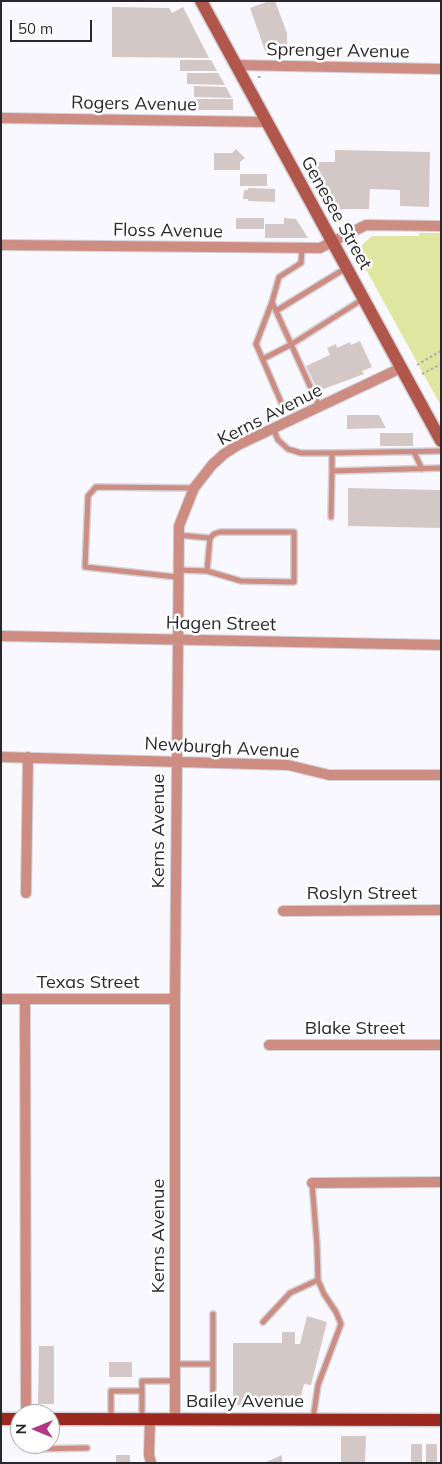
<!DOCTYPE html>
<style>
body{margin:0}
#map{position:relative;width:442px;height:1464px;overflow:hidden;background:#f9f8fe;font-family:Mulish,sans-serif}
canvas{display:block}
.frame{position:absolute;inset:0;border:2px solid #28272a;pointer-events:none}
.north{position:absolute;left:10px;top:1404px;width:50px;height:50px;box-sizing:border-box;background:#fff;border:1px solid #a9a9aa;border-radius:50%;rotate:270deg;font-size:14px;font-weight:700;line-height:20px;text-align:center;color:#28272a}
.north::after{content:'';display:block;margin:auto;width:18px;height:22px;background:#b43684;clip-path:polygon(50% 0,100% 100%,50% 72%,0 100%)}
.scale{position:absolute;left:10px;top:20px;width:82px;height:22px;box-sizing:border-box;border:2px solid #28272a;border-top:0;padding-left:6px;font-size:15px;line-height:18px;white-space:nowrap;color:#28272a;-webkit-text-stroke:4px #fff;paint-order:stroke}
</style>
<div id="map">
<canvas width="442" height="1464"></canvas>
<div class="frame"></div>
<div class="north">N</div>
<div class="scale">50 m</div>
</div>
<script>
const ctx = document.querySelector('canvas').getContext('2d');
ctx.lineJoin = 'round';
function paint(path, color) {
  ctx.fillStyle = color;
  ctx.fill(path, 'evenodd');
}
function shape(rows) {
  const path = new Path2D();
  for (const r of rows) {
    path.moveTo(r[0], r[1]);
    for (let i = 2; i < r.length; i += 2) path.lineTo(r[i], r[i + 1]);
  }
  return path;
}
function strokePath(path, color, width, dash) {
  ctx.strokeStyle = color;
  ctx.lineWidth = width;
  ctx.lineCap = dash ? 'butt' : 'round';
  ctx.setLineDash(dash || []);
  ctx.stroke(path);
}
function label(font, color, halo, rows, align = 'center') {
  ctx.font = font + ' Mulish,sans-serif';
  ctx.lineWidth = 5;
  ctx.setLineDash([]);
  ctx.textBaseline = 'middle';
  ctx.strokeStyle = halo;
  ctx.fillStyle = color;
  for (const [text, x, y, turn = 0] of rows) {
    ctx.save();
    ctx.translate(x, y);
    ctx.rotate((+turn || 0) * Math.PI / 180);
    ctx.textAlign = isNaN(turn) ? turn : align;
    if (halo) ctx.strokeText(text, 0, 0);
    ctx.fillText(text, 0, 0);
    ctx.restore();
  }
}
const green = shape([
 [419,233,441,233,441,406,362,262,360,255,362,245,372,236,419,236]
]);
const building = shape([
 [269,1,275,1,287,33,287,51,265,51,250,8],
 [112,7,169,8,172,13,183,7,209,58,112,57],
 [180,60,211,60,217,71,180,71],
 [187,73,218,73,225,85,187,84],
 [194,86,226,87,232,98,194,97],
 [197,99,233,99,233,110,196,110],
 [236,149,245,158,240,162,240,170,214,170,214,153,232,153],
 [335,150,430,152,429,207,400,206,400,190,370,189,369,209,337,209,331,205,308,162,335,162],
 [240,174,267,174,267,186,240,186],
 [248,188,275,189,275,202,248,201,248,199,243,199,244,190,248,190],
 [236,218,264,218,264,229,236,229],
 [284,218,296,219,308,238,265,238,265,224,284,224],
 [360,341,372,367,362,371,364,374,318,391,306,366,330,355,327,348,336,344,337,348,350,342,351,345],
 [347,415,379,415,386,428,347,429],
 [380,433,413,433,413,446,380,446],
 [348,488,441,490,441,528,348,526],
 [307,1316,327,1322,311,1385,304,1384,300,1400,295,1404,285,1405,233,1405,233,1343,282,1343,282,1332,295,1332,295,1344,300,1344],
 [39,1346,54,1346,54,1404,38,1404],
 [109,1362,132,1362,132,1377,109,1377],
 [341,1436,366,1436,365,1463,341,1463],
 [411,1444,422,1444,422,1463,411,1463],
 [426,1444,437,1444,437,1463,426,1463],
 [116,1455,130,1455,130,1462,116,1463],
 [282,1455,282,1463,264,1463]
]);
const path = shape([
 [258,77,262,77],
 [334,212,334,216],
 [355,252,358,252],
 [417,365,441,351],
 [422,374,441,364]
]);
const lane = shape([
 [302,249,301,263,279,277,272,302,319,406],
 [272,302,256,344,284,409,314,396],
 [276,311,346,268],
 [263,359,292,344,363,299],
 [273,428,278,440,288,449,301,453,332,453],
 [414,452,422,469],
 [332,471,332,453,441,451],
 [331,517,332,471,441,468],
 [178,535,210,538],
 [178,570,207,571,241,581,294,582,294,532,220,532,214,534,210,538,207,571],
 [177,577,85,567,88,496,96,487,194,488],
 [312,1183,317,1245,318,1280,324,1294,336,1312,341,1324,318,1385,313,1419],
 [213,1314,213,1364],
 [263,1322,290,1293,318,1280],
 [175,1364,213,1364,213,1394],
 [111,1419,111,1391,142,1391],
 [142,1420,142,1381,175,1381],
 [30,1444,30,1449,87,1448]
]);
const street = shape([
 [235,65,441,69],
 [1,118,266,122],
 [1,245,320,248,366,225,441,226],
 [1,636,441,645],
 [1,757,288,765,329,775,441,775],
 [26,893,28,757],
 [283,911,441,910],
 [1,999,175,999],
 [25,999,26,1414],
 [269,1045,441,1045],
 [312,1183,441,1182],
 [150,1420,149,1455,151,1463],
 [175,1420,175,999,179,526,194,488,212,465,224,454,238,445,401,368]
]);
const secondary = shape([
 [201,1,441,441]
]);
const primary = shape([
 [1,1419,20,1419],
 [50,1419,441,1420]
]);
const streetNames = [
 ["Sprenger Avenue",338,51,1],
 ["Rogers Avenue",134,104,1],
 ["Genesee Street",336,213,61],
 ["Floss Avenue",168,231,1],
 ["Kerns Avenue",270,415,-27],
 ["Hagen Street",221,624,1],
 ["Newburgh Avenue",222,748,3],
 ["Kerns Avenue",159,831,-90],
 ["Roslyn Street",362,894],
 ["Texas Street",88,983],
 ["Blake Street",355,1029],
 ["Kerns Avenue",159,1236,-90],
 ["Bailey Avenue",245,1402]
];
paint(green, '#dfe6a0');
paint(building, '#d4c8c6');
strokePath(lane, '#d3d2d8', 8);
strokePath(street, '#d3d2d8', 12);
strokePath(secondary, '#d3d2d8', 15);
strokePath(primary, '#d3d2d8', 15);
strokePath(path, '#abaaaf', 2, [2.5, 2.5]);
strokePath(lane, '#cd8d83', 5);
strokePath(street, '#cd8d83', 10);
strokePath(secondary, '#b1564a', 12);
strokePath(primary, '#9a281e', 12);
label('18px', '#28272a', '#fff', streetNames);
</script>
